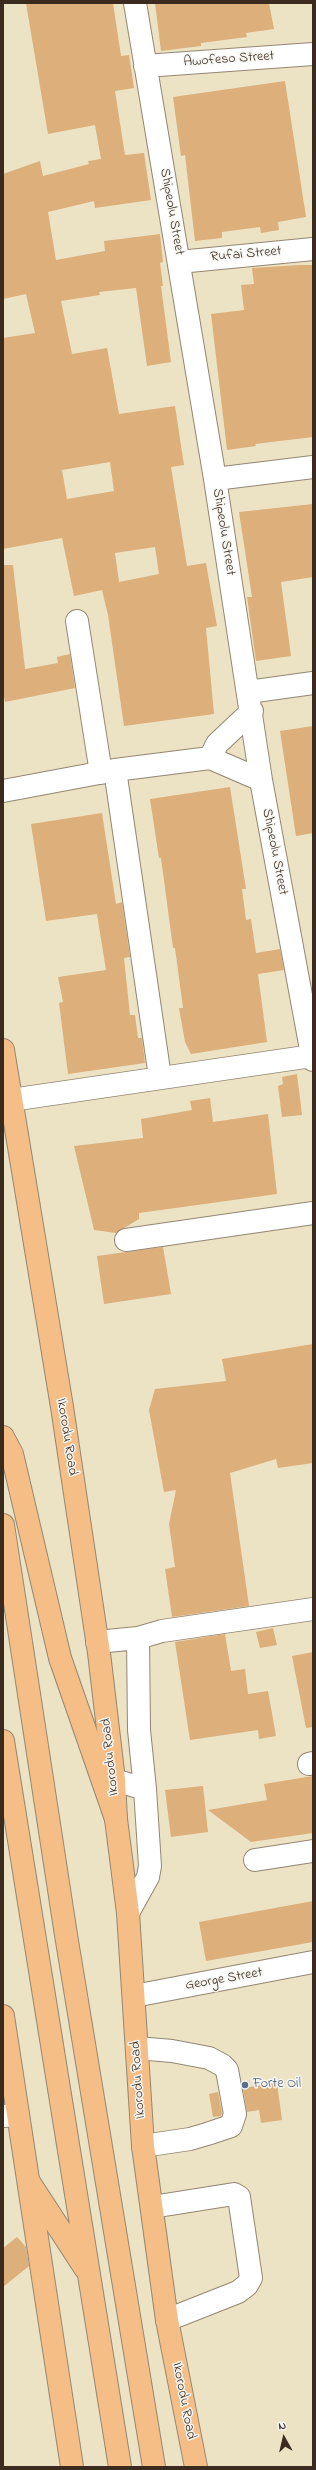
<!DOCTYPE html>
<style>
body{margin:0}
#map{position:relative;width:316px;height:2470px;overflow:hidden;background:#ece3c5;font-family:"Indie Flower",sans-serif}
canvas{display:block}
.frame{position:absolute;inset:0;border:4px solid #3b2a1e;pointer-events:none}
.north{position:absolute;left:264px;top:2418px;width:40px;height:40px;-webkit-text-stroke:3px #f6f6f2;paint-order:stroke;rotate:352deg;font-size:11px;font-weight:700;line-height:16px;text-align:center;color:#3b2a1e}
.north::after{content:'';display:block;margin:auto;width:14px;height:18px;background:#3b2a1e;clip-path:polygon(50% 0,100% 100%,50% 72%,0 100%)}
</style>
<div id="map">
<canvas width="316" height="2470"></canvas>
<div class="frame"></div>
<div class="north">N</div>
</div>
<script>
const ctx = document.querySelector('canvas').getContext('2d');
ctx.lineJoin = 'round';
function paint(path, color) {
  ctx.fillStyle = color;
  ctx.fill(path, 'evenodd');
}
function shape(rows) {
  const path = new Path2D();
  for (const r of rows) {
    path.moveTo(r[0], r[1]);
    for (let i = 2; i < r.length; i += 2) path.lineTo(r[i], r[i + 1]);
  }
  return path;
}
function strokePath(path, color, width, dash) {
  ctx.strokeStyle = color;
  ctx.lineWidth = width;
  ctx.lineCap = dash ? 'butt' : 'round';
  ctx.setLineDash(dash || []);
  ctx.stroke(path);
}
function label(font, color, halo, rows, align = 'center') {
  ctx.font = font + ' "Indie Flower",sans-serif';
  ctx.lineWidth = 3;
  ctx.setLineDash([]);
  ctx.textBaseline = 'middle';
  ctx.strokeStyle = halo;
  ctx.fillStyle = color;
  for (const [text, x, y, turn = 0] of rows) {
    ctx.save();
    ctx.translate(x, y);
    ctx.rotate((+turn || 0) * Math.PI / 180);
    ctx.textAlign = isNaN(turn) ? turn : align;
    if (halo) ctx.strokeText(text, 0, 0);
    ctx.fillText(text, 0, 0);
    ctx.restore();
  }
}
const building = shape([
 [26,3,113,3,121,56,129,55,134,88,115,91,125,155,144,153,151,200,95,208,94,201,48,212,56,260,105,251,104,241,160,234,163,262,160,263,163,286,161,286,171,362,147,366,136,288,99,292,100,295,61,301,72,354,107,348,119,414,175,406,184,465,171,467,187,566,206,563,217,626,206,628,214,714,124,726,108,615,102,590,74,596,62,538,3,549,3,338,35,333,26,294,3,299,3,174,40,161,43,176,89,164,88,161,101,159,95,125,48,134],
 [110,462,114,491,67,499,62,470],
 [155,547,159,574,119,582,115,553],
 [155,3,269,3,274,29,246,33,247,37,201,43,201,46,161,51],
 [285,81,306,217,278,222,279,230,261,233,260,227,222,232,222,238,195,241,185,155,181,156,173,97],
 [300,265,313,265,313,437,255,444,256,446,227,450,211,314,244,310,241,285,254,284,252,268],
 [313,504,313,577,281,582,291,656,256,661,247,597,252,597,239,512],
 [3,565,13,565,25,669,58,663,57,657,70,654,75,688,5,702,3,691],
 [313,726,313,833,296,836,280,731],
 [230,787,246,889,242,889,246,920,251,919,256,953,280,949,284,970,258,974,267,1042,191,1054,185,1042,179,1008,183,1008,175,948,173,948,161,858,159,858,150,799],
 [102,813,116,904,122,902,130,957,124,958,130,1015,135,1015,138,1038,142,1038,145,1063,68,1074,59,1003,63,1002,58,977,106,970,97,914,46,921,31,824],
 [297,1074,302,1115,282,1117,278,1086,283,1084,282,1077],
 [210,1098,213,1122,268,1114,277,1194,139,1213,139,1219,116,1233,94,1230,74,1146,143,1138,141,1119,192,1110,190,1101],
 [163,1247,171,1294,104,1304,97,1256],
 [313,1344,313,1463,278,1468,276,1459,230,1473,249,1606,172,1617,165,1569,175,1567,169,1524,176,1490,164,1492,149,1410,155,1389,226,1381,222,1359],
 [273,1628,277,1645,260,1648,256,1632],
 [225,1634,231,1671,245,1669,248,1694,268,1691,276,1736,259,1739,258,1730,190,1740,175,1642],
 [313,1652,313,1727,306,1728,292,1656],
 [313,1776,313,1833,251,1842,208,1810,267,1800,264,1784],
 [203,1786,208,1832,171,1837,165,1790],
 [313,1901,313,1942,206,1961,199,1922],
 [277,2083,282,2120,261,2123,259,2110,247,2112,243,2088],
 [218,2092,222,2113,221,2116,213,2117,209,2094],
 [17,2237,26,2247,29,2266,3,2287,3,2248]
]);
const minor = shape([
 [135,3,215,479,261,780,313,1060],
 [145,66,313,54],
 [179,262,313,249],
 [215,479,313,467],
 [77,621,101,773],
 [248,692,313,683],
 [210,758,217,744,252,711],
 [115,770,160,1077],
 [3,791,115,770,210,758,261,780],
 [11,1100,312,1056],
 [126,1240,313,1213],
 [97,1642,138,1638],
 [309,1764,313,1763],
 [114,1780,145,1789,150,1866,148,1877,128,1913],
 [145,1789,139,1730,138,1638,162,1631,313,1609],
 [255,1860,313,1851],
 [134,1996,313,1962],
 [137,2048,172,2051,209,2058,222,2065,227,2070,235,2114,231,2126,207,2134,190,2139,143,2146],
 [3,2116,18,2115],
 [152,2207,234,2194,239,2197,251,2278,247,2285,238,2292,167,2320]
]);
const major = shape([
 [3,1050,62,1407,99,1653,114,1780,116,1819,128,1913,143,2146,167,2320,196,2467],
 [3,2016,72,2467]
]);
const highway = shape([
 [3,1437,12,1454,60,1658,116,1819],
 [3,1525,66,1935,154,2467],
 [3,1741,120,2467],
 [29,2182,85,2268]
]);
const markers = [
 [245,2085,4,"#5c6f8a"]
];
const streetNames = [
 ["Awofeso Street",229,60,-4],
 ["Shipeolu Street",171,212,80],
 ["Rufai Street",246,255,-5],
 ["Shipeolu Street",223,532,81],
 ["Shipeolu Street",274,852,79],
 ["Ikorodu Road",66,1437,81],
 ["Ikorodu Road",111,1757,-96],
 ["George Street",224,1980,-10],
 ["Ikorodu Road",139,2080,-94],
 ["Ikorodu Road",183,2401,79]
];
const serviceNames = [
 ["Forte Oil",253,2085]
];
paint(building, '#ddaf7a');
strokePath(minor, '#948672', 24);
strokePath(major, '#948672', 24);
strokePath(highway, '#948672', 24);
strokePath(minor, '#fff', 22);
strokePath(major, '#f6be87', 22);
strokePath(highway, '#f6be87', 22);
for (const [x, y, r, color] of markers) {
  const dot = new Path2D();
  dot.arc(x, y, r, 0, 2 * Math.PI);
  ctx.fillStyle = color;
  ctx.fill(dot);
  strokePath(dot, '#f6f6f2', 1.5);
}
label('14px', '#3b2a1e', '#f6f6f2', streetNames);
label('14px', '#4e5e75', '#f6f6f2', serviceNames, 'left');
</script>
